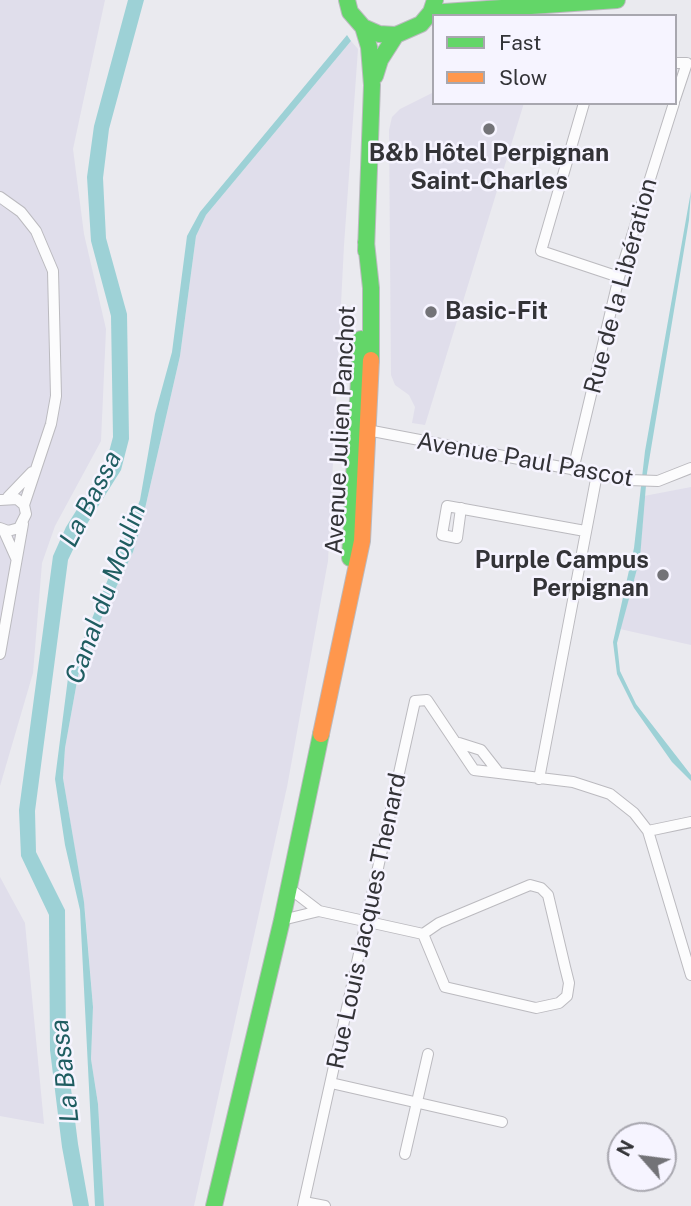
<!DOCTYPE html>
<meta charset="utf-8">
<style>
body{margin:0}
#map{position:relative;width:691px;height:1206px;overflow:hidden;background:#eaeaef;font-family:"Public Sans",sans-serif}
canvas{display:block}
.legend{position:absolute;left:432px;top:14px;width:245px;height:91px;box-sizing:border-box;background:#f6f4ff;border:2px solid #a8a7af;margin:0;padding:9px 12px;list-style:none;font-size:21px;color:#333337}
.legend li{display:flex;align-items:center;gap:14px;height:35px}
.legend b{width:35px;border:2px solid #a8a7af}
.north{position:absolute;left:607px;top:1122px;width:70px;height:70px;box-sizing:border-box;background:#f6f4ff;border:2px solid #a8a7af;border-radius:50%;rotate:298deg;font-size:19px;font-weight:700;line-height:28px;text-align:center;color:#333337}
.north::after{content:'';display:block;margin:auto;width:24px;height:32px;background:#737377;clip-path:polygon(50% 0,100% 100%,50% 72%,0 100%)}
</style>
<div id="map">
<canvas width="691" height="1206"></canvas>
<ul class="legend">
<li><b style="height:9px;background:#63d668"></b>Fast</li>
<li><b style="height:9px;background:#ff974d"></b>Slow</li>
</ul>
<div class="north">N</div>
</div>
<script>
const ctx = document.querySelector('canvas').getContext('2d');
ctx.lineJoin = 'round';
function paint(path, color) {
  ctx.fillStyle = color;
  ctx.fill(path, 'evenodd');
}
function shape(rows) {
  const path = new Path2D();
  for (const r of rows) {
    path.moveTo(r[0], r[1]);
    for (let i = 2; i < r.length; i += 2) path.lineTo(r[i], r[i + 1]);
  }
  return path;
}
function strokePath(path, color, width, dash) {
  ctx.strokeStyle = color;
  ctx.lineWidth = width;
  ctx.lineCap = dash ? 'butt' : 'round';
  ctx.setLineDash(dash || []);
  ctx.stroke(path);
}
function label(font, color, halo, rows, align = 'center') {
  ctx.font = font + ' "Public Sans",sans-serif';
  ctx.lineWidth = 5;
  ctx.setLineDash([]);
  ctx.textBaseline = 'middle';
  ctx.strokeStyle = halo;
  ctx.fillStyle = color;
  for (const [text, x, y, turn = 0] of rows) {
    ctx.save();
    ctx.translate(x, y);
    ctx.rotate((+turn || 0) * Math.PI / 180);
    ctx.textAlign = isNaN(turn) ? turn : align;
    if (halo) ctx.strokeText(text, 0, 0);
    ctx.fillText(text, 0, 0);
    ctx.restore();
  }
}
const built = shape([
 [0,0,105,0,73,149,84,234,106,329,101,441,55,526,42,563,33,673,0,786],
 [351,41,358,49,344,245,328,561,287,787,194,1206,104,1206,98,1104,91,1059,93,1007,85,911,63,778,65,748,78,676,84,655,133,552,141,526,180,356,196,236,206,215],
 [434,92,434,103,524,103,425,425,412,423,415,407,409,395,395,385,391,375,389,130,392,117,400,109],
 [691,487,691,645,620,629,640,558,644,496],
 [0,877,25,923,44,1124,0,1116]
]);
const water = shape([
 [128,0,144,0,109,129,103,178,106,238,127,314,129,439,121,470,80,535,68,560,35,811,36,852,65,910,66,1049,78,1144,89,1206,73,1206,62,1147,50,1050,49,915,21,856,19,810,53,556,66,527,106,463,113,437,111,316,91,241,87,177,94,126],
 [347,35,351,41,206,215,196,236,180,356,141,526,133,552,84,655,78,676,65,748,63,778,84,902,93,1007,91,1059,98,1104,104,1206,95,1206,80,910,65,845,55,779,68,678,140,500,155,414,172,352,187,236,200,212],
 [691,191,689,220,647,473,640,558,617,643,620,671,636,704,691,775,691,781,672,762,634,708,617,674,613,642,634,548,645,451]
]);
const street = shape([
 [675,63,687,63,675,99],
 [584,103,541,251,619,277],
 [0,197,21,212,36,231,53,271,56,396,51,424,24,505],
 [362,429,629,480,658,481,691,468],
 [573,470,619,277,674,103],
 [8,497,32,472],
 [0,500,17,499,24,505,26,514,19,528,8,531,0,528],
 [461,508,457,538,442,535,447,506,585,531],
 [3,529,16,558],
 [0,654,23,524],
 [499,773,573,782,610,794,634,813,648,831,691,975],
 [539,779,597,474],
 [648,831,691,822],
 [289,888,319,911,423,934,439,923,530,885,541,888,548,895,565,967,569,983,567,996,559,1003,536,1008,445,987,423,934],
 [282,920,319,911],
 [331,1083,502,1122],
 [405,1154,428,1054],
 [304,1202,325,1206],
 [303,1206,415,701,427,700,474,770,499,773,481,750,459,743]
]);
const fast = shape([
 [347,0,350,12,363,27,379,34,396,35,421,24,431,12,435,0],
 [437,16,444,12,617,0],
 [363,27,369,47,372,85,366,251],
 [375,76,380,60,396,35],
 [366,242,371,288,371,360],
 [350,558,361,339],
 [214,1206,282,920,321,734]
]);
const slow = shape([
 [321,734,362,541,371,360]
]);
const markers = [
 [489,129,7,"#737377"],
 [431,312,7,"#737377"],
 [663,575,7,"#737377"]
];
const poiNames = [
 ["B&b Hôtel Perpignan",489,154],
 ["Saint-Charles",489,182],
 ["Basic-Fit",445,312,"left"],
 ["Purple Campus",649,561,"right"],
 ["Perpignan",649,589,"right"]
];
const streetNames = [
 ["Rue de la Libération",621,286,-75],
 ["Avenue Julien Panchot",341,430,-87],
 ["Avenue Paul Pascot",525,460,10],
 ["Rue Louis Jacques Thenard",367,921,-78]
];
const waterNames = [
 ["La Bassa",91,499,-63],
 ["Canal du Moulin",106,594,-70],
 ["La Bassa",65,1071,-96]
];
paint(built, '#e0deeb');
paint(water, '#9dd1d6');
strokePath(street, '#bbbabf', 12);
strokePath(fast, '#bbbabf', 18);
strokePath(slow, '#bbbabf', 18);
strokePath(street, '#fcfcfd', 10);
strokePath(fast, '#63d668', 16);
strokePath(slow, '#ff974d', 16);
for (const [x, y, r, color] of markers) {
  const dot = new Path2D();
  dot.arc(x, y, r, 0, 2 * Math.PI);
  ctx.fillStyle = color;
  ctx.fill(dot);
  strokePath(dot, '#f6f4ff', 2.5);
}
label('bold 24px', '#333337', '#f6f4ff', poiNames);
label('24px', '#333337', '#f6f4ff', streetNames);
label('italic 26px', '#1f5d61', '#f6f4ff', waterNames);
</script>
